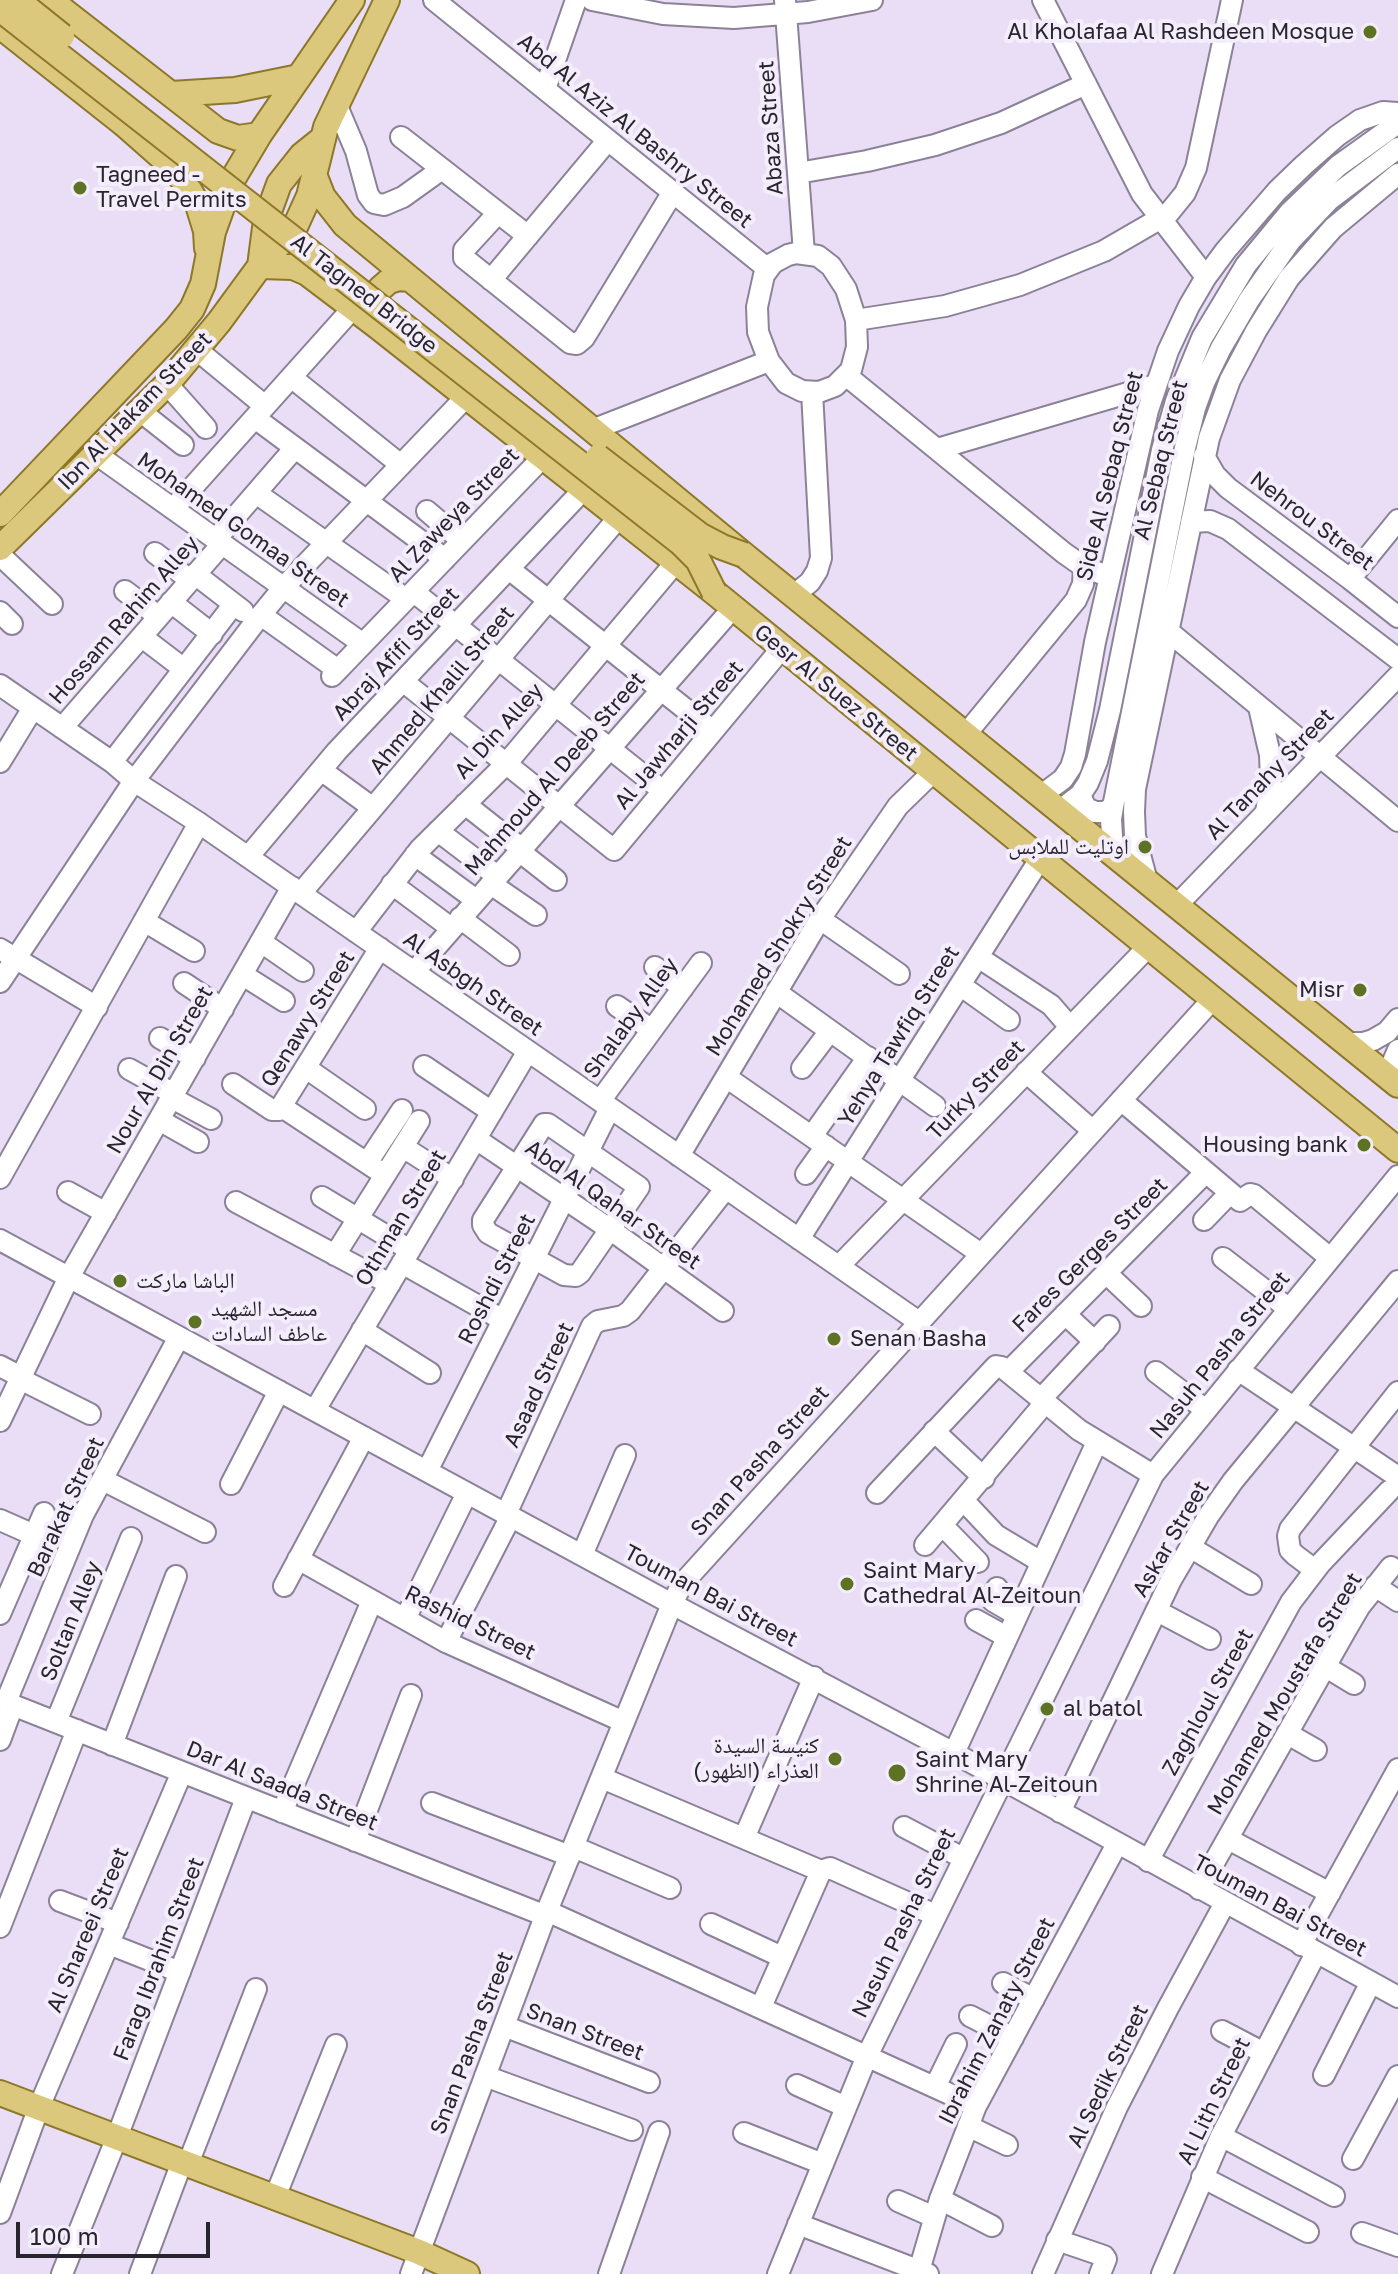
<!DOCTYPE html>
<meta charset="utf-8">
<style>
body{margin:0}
#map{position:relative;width:1398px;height:2274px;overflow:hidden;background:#e9def6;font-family:"Golos Text",sans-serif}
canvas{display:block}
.scale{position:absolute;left:16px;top:2222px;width:194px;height:36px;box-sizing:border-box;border:4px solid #29252e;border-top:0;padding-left:10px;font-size:24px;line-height:28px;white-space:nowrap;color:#29252e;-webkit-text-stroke:6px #f4edfc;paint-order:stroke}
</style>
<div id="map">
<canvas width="1398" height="2274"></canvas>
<div class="scale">100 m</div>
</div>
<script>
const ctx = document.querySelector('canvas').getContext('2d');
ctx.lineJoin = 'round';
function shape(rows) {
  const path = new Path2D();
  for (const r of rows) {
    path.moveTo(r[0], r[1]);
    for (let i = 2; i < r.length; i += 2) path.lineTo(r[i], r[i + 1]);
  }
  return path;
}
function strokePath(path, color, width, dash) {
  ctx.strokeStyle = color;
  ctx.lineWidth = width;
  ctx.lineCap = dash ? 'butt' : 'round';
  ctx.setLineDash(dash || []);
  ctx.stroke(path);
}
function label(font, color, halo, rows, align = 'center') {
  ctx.font = font + ' "Golos Text","Noto Naskh Arabic",sans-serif';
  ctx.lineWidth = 8;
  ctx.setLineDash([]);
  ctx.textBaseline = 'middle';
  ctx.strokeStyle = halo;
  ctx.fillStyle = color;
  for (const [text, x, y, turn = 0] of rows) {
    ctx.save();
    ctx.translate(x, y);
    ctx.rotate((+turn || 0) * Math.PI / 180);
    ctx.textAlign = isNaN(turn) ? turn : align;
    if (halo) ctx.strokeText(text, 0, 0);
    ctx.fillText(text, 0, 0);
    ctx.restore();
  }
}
const minor = shape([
 [434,0,768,269],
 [592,0,663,14,734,18,808,12,872,0],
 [785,0,804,253],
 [1043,0,1142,194,1206,277],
 [545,89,576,0],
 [336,104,356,151,368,195,374,203,384,205,403,197,442,169],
 [401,137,528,236],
 [798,173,867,161,935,145,1001,123,1086,84],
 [498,213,464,250,464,258,570,343,577,344,584,338,673,192],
 [796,253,818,256,831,266,846,289,856,320,857,347,851,370,835,386,819,392,802,391,786,383,769,361,758,332,757,307,764,275,773,263,788,255,796,253],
 [491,280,608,140],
 [856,320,945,306,1020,285,1104,251,1168,214,1185,193,1196,168,1232,0],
 [197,350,265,406],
 [847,376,1064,553,1084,567,1110,577],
 [291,377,401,465],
 [167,384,206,428],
 [140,411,183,445],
 [255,418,445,559],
 [592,430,769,361],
 [937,449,1155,385],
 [96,454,363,644],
 [1204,456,1215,475,1228,488,1350,579,1398,617],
 [256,493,406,599],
 [173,509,353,308],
 [427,511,462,541],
 [1191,522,1210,521,1228,529,1398,659],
 [216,539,294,449],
 [155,553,190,580],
 [0,555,52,604],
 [509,569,713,731],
 [195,574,243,611],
 [1350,579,1398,520],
 [125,591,158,616],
 [414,592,663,791],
 [794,595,810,582,817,571,821,558,812,392],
 [171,602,212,634],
 [0,612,12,624],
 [261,615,338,670],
 [1168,631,1398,821],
 [142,637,184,669],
 [332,676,543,457],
 [404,682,614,850,782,648],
 [0,685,112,762,134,781,199,823,919,1322],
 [1259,707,1270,755,1271,780,1266,812],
 [62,728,222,544],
 [966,734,1076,600,1083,584,1084,567],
 [0,762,33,708],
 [112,762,234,604],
 [321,770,373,808],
 [1038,794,1047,791,1063,779,1071,767,1075,754,1095,642,1148,410,1168,351,1189,306,1206,277,1226,250,1277,191,1304,165,1337,136,1360,120,1383,112,1398,113],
 [1080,795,1086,808,1095,812,1105,812,1113,807],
 [465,804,522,849],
 [1059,811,1080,795,1088,783,1097,761,1110,710,1162,450,1176,401,1202,338,1246,265,1289,213,1338,166,1398,123],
 [438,831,497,876],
 [519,851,556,880],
 [1113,853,1111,819,1113,807,1185,448,1195,408,1204,383,1221,348,1249,300,1291,240,1329,200,1398,148],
 [415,855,476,900],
 [248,857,337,751,584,489],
 [1147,881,1135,836,1134,812,1135,789,1209,438,1230,380,1256,331,1289,278,1333,228,1398,174],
 [392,884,451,928],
 [491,884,536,915],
 [301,893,619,517],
 [1176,906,1398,676],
 [460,918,509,955],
 [820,919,899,974],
 [144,921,194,951],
 [356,932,420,849,506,764,676,562],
 [261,942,303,971],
 [0,949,97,1007],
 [978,957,1051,1005,1070,1027],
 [655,967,683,988],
 [414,972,733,608],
 [243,975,284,1001],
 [0,982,134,781,256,621,283,588,467,396],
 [184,983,223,1009],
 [960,985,1009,1020],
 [776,992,935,1106],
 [617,1006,652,1030],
 [160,1038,195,1058],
 [1346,1043,1363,1043,1373,1040,1387,1032,1398,1019],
 [424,1066,492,1112],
 [306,1068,365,1109],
 [802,1068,830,1031],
 [129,1069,174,1094],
 [1026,1072,1093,1131],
 [726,1077,981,1254],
 [1393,1081,1392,1064,1398,1050],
 [233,1084,272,1110,279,1110,380,948],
 [172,1098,211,1119],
 [1121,1100,1240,1201,1250,1194,1254,1195,1330,1258],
 [600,1101,701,963],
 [282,1107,385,1175],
 [159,1120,198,1142],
 [544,1124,548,1124,639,1187,580,1273,576,1276,564,1275,488,1233,483,1225,483,1220,544,1124],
 [812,1136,868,1057],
 [476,1139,611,1230,723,1311],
 [403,1147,453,1179],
 [679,1156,820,919,898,806,933,772],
 [367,1163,402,1110],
 [806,1174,826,1146],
 [0,1178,199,823],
 [68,1192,106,1213],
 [322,1197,410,1250],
 [236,1202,390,1284],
 [1204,1220,1230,1193],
 [799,1239,1040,859],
 [0,1240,672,1604,954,1753,1398,1997],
 [335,1255,419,1121],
 [1223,1258,1289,1309],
 [402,1263,503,1320],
 [839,1266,1148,947],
 [1106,1273,1141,1306],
 [1065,1314,1095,1342],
 [362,1330,430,1373],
 [0,1366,21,1377],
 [1238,1370,1398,1477],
 [1008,1372,1206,1172],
 [1156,1372,1206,1410],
 [20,1379,90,1414],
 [1040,1400,1109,1326],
 [315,1410,528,1051],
 [0,1421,69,1277,292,887],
 [934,1431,984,1478],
 [427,1471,610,1108],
 [103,1480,205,1532],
 [231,1484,279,1391],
 [877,1493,996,1366,1002,1367,1079,1430,1153,1475],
 [964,1501,996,1535,1041,1562],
 [506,1514,592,1326,598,1321,623,1316,630,1311,726,1188],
 [0,1520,34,1535],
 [943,1526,978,1562],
 [925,1545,1044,1404],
 [1190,1547,1251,1584],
 [582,1555,625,1455],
 [298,1559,446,1642,624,1722],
 [1315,1570,1295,1555,1290,1550,1288,1536,1290,1529,1398,1392],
 [284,1586,364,1437],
 [1375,1586,1398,1601],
 [997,1588,992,1596,993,1601,1017,1615],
 [1157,1611,1210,1639],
 [0,1614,44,1513],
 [405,1619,467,1493],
 [976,1620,1007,1637],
 [446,1642,511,1516],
 [1326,1667,1354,1684],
 [0,1700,546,1916],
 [6,1702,83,1515,179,1337],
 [56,1722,131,1538],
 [1288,1734,1316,1750],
 [0,1740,13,1705],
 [112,1745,176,1576],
 [954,1753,1097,1442],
 [602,1778,821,1871],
 [432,1803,570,1856],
 [282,1812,372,1601],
 [1060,1812,1171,1580,1209,1515,1233,1481,1398,1281],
 [904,1827,963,1858],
 [744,1838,814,1677],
 [1228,1839,1330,1893],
 [355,1841,411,1695],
 [574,1847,670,1888],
 [1148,1861,1291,1602,1320,1564,1389,1491],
 [1199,1889,1347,1628,1360,1606,1391,1567],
 [60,1901,118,1923],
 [547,1911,976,2106],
 [711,1924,782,1957],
 [0,1927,77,1730],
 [109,1944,180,1972],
 [1301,1945,1398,1769],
 [1003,1983,1034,1999],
 [761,2007,821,1871,830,1868,935,1915],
 [970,2016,1013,2038],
 [504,2026,649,2082],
 [1222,2031,1264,2053],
 [1324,2075,1371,1982],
 [485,2076,632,2130],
 [797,2085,846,2107],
 [935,2087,956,2044],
 [968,2126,1007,2145],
 [744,2133,823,2164],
 [1221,2136,1334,2196],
 [1353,2159,1398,2076],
 [188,2164,256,1989],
 [1202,2177,1308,2232],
 [275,2197,336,2045],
 [940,2199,992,2226],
 [898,2201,934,2217],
 [0,2213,39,2107,182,1772],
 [798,2224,928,2274],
 [1362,2233,1398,2246],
 [1057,2240,1104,2256,1106,2259,1100,2274],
 [919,2271,940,2199,976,2106,1117,1844],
 [62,2274,117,2137,246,1798],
 [140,2274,182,2162],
 [411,2274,547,1911,672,1604,682,1584,1212,1000],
 [609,2274,659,2132],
 [778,2274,867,2056,1153,1475,1398,1176],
 [1043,2274,1117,2107,1168,2008,1225,1903],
 [1162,2274,1221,2136,1316,1953]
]);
const major = shape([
 [50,0,218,131,238,138,259,135],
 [0,26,124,124,166,161,184,181,198,205,206,231,207,248],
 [171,94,235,90,299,77],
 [314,174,323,197,345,225,744,555,1398,1085],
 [260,266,293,267,307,273,377,326,714,592,1398,1150],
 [260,266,266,220,279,184,302,155,322,139],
 [374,320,372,306,375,296,381,288,389,281,399,278,410,279],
 [0,514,176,329,192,309,203,284,213,232,231,182,259,135,352,0],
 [0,548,167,384,219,322,260,266,295,227,309,196,326,127,387,0],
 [0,2093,419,2252,467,2274]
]);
const majorBridge = shape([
 [17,0,62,36],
 [0,9,681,543,698,560,714,592],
 [598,457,701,536,722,547,744,555]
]);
const markers = [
 [1370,32,8,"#5d7222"],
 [80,188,8,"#5d7222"],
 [1145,847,8,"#5d7222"],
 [1360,990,8,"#5d7222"],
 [1364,1145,8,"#5d7222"],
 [120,1281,8,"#5d7222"],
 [195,1322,8,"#5d7222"],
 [834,1339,8,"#5d7222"],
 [847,1584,8,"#5d7222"],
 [1047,1709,8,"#5d7222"],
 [835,1759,8,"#5d7222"],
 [897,1773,10,"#5d7222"]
];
const poiNames = [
 ["Al Kholafaa Al Rashdeen Mosque",1354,32,"right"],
 ["Tagneed -",96,175],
 ["Travel Permits",96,200],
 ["اوتليت للملابس",1129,847,"right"],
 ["Misr",1344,990,"right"],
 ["Housing bank",1348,1145,"right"],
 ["الباشا ماركت",136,1281],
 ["مسجد الشهيد",211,1309],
 ["عاطف السادات",211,1334],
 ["Senan Basha",850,1339],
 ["Saint Mary",863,1571],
 ["Cathedral Al-Zeitoun",863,1596],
 ["al batol",1063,1709],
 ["كنيسة السيدة",819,1746,"right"],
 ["العذراء (الظهور)",819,1771,"right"],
 ["Saint Mary",915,1760],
 ["Shrine Al-Zeitoun",915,1785]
];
const streetNames = [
 ["Abaza Street",771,128,-94],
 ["Abd Al Aziz Al Bashry Street",635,131,39],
 ["Al Tagned Bridge",364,294,38],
 ["Ibn Al Hakam Street",135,411,-46],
 ["Al Sebaq Street",1161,460,-76],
 ["Side Al Sebaq Street",1110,476,-76],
 ["Al Zaweya Street",454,515,-46],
 ["Nehrou Street",1312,521,37],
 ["Mohamed Gomaa Street",243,530,35],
 ["Hossam Rahim Alley",124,620,-49],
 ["Abraj Afifi Street",396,654,-47],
 ["Ahmed Khalil Street",442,690,-50],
 ["Gesr Al Suez Street",836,693,39],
 ["Al Din Alley",499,731,-48],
 ["Al Jawharji Street",679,735,-50],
 ["Mahmoud Al Deeb Street",555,774,-49],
 ["Al Tanahy Street",1270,774,-46],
 ["Mohamed Shokry Street",779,946,-58],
 ["Al Asbgh Street",473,984,35],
 ["Shalaby Alley",631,1018,-54],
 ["Qenawy Street",308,1019,-58],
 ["Yehya Tawfiq Street",899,1036,-58],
 ["Nour Al Din Street",160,1070,-60],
 ["Turky Street",976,1090,-46],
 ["Abd Al Qahar Street",613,1205,35],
 ["Othman Street",401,1218,-59],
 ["Fares Gerges Street",1090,1255,-45],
 ["Roshdi Street",497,1279,-63],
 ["Nasuh Pasha Street",1220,1355,-51],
 ["Asaad Street",539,1385,-65],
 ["Snan Pasha Street",760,1461,-48],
 ["Barakat Street",66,1507,-65],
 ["Askar Street",1171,1539,-60],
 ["Touman Bai Street",711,1596,28],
 ["Soltan Alley",71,1621,-68],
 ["Rashid Street",470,1623,26],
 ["Mohamed Moustafa Street",1285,1694,-59],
 ["Zaghloul Street",1208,1702,-61],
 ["Dar Al Saada Street",282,1786,22],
 ["Touman Bai Street",1280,1906,28],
 ["Nasuh Pasha Street",904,1923,-64],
 ["Al Shareei Street",88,1930,-67],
 ["Farag Ibrahim Street",159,1959,-69],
 ["Ibrahim Zanaty Street",997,2021,-63],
 ["Snan Street",585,2032,21],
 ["Snan Pasha Street",472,2043,-69],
 ["Al Sedik Street",1108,2076,-64],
 ["Al Lith Street",1214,2101,-64]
];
strokePath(minor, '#8c8298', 24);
strokePath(major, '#8d7829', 28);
strokePath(minor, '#fff', 20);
strokePath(major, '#dbc87d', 24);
strokePath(majorBridge, '#8d7829', 28, []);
strokePath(majorBridge, '#dbc87d', 24);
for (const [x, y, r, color] of markers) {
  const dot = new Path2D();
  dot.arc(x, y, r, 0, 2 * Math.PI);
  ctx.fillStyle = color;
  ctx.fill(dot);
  strokePath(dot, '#f4edfc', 3);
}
label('22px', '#29252e', '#f4edfc', poiNames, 'left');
label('22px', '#29252e', '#f4edfc', streetNames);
</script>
